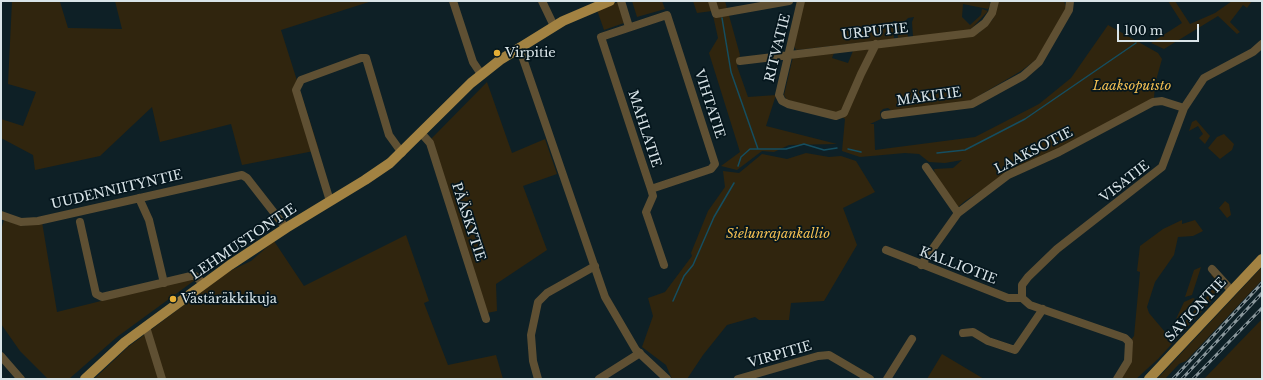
<!DOCTYPE html>
<meta charset="utf-8">
<style>
body{margin:0}
#map{position:relative;width:1263px;height:380px;overflow:hidden;background:#0e2026;font-family:"Libre Baskerville",serif}
canvas{display:block}
.frame{position:absolute;inset:0;border:2px solid #d9e4e8;pointer-events:none}
.scale{position:absolute;left:1117px;top:24px;width:82px;height:18px;box-sizing:border-box;border:2px solid #d9e4e8;border-top:0;padding-left:5px;font-size:12px;line-height:14px;white-space:nowrap;color:#d9e4e8;-webkit-text-stroke:3px #05161d;paint-order:stroke}
</style>
<div id="map">
<canvas width="1263" height="380"></canvas>
<div class="frame"></div>
<div class="scale">100 m</div>
</div>
<script>
const ctx = document.querySelector('canvas').getContext('2d');
ctx.lineJoin = 'round';
function paint(path, color) {
  ctx.fillStyle = color;
  ctx.fill(path, 'evenodd');
}
function shape(rows) {
  const path = new Path2D();
  for (const r of rows) {
    path.moveTo(r[0], r[1]);
    for (let i = 2; i < r.length; i += 2) path.lineTo(r[i], r[i + 1]);
  }
  return path;
}
function strokePath(path, color, width, dash) {
  ctx.strokeStyle = color;
  ctx.lineWidth = width;
  ctx.lineCap = dash ? 'butt' : 'round';
  ctx.setLineDash(dash || []);
  ctx.stroke(path);
}
function label(font, color, halo, rows, align = 'center') {
  ctx.font = font + ' "Libre Baskerville",serif';
  ctx.lineWidth = 3.5;
  ctx.setLineDash([]);
  ctx.textBaseline = 'middle';
  ctx.strokeStyle = halo;
  ctx.fillStyle = color;
  for (const [text, x, y, turn = 0] of rows) {
    ctx.save();
    ctx.translate(x, y);
    ctx.rotate((+turn || 0) * Math.PI / 180);
    ctx.textAlign = isNaN(turn) ? turn : align;
    if (halo) ctx.strokeText(text, 0, 0);
    ctx.fillText(text, 0, 0);
    ctx.restore();
  }
}
const green = shape([
 [12,1,60,2,68,28,122,29,115,1,372,1,281,30,319,150,242,165,231,124,160,142,152,107,100,156,35,170,33,155,1,138,1,119,23,126,36,92,8,84],
 [632,1,662,1,665,9,637,17],
 [693,1,725,1,740,55,737,66,748,97,776,95,766,126,837,144,789,145,774,152,762,151,737,170,721,166,740,152,709,53,718,38,712,11,697,13],
 [804,1,986,1,991,3,988,9,963,4,962,17,970,25,981,15,982,9,988,11,970,30,913,37,912,22,914,17,908,18,905,21,908,37,898,38,896,21,893,21,894,39,796,50,794,46],
 [993,1,1064,1,1067,10,1037,59,1021,71,970,101,892,111,888,108,883,109,880,112,881,119,870,124,874,124,875,150,975,137,1039,104,1071,78,1108,25,1158,53,1162,59,1155,84,1154,98,1057,150,1017,168,965,201,957,208,935,178,934,169,953,168,962,160,945,163,929,162,919,154,905,153,860,157,842,151,845,119,832,111,787,100,784,95,793,57,834,53,832,58,848,63,853,51,979,33,993,19,996,3],
 [1168,1,1175,1,1190,24,1215,13,1232,1,1252,1,1247,8,1243,5,1230,22,1240,32,1237,34,1218,16,1164,49,1151,43,1182,23],
 [618,2,624,23,604,30,597,10],
 [487,82,512,153,545,139,557,174,523,186,547,250,496,284,497,311,487,313,431,139],
 [1196,120,1210,136,1205,144,1199,138,1203,134,1198,126,1189,131,1192,122],
 [1224,134,1234,144,1232,150,1220,159,1208,148,1217,137],
 [806,153,829,157,841,156,856,161,875,192,843,208,857,245,824,301,791,303,789,320,759,320,755,317,727,325,703,355,687,379,672,379,666,365,642,347,653,316,648,298,665,292,692,256,691,253,708,211,725,187,723,171,739,173,762,154,787,159],
 [1225,201,1229,204,1231,215,1227,218,1219,208],
 [4,220,22,226,42,222,57,312,193,278,195,280,117,337,69,379,48,379,20,351,1,324,1,230],
 [1182,220,1182,224,1195,220,1203,231,1193,236,1178,237,1174,255,1155,282,1147,307,1149,313,1170,338,1205,299,1217,282,1211,275,1213,272,1224,287,1158,359,1136,379,1119,379,1130,341,1134,336,1140,272,1137,271,1140,246,1163,229],
 [406,235,429,301,424,303,448,365,496,355,503,379,94,379,128,347,228,272,251,261,274,241,304,286],
 [1201,267,1192,295,1185,297,1194,270],
 [1262,267,1262,280,1186,361,1179,364,1165,379,1157,379],
 [1193,298,1195,299,1177,320,1176,319,1184,302],
 [1262,319,1262,379,1204,379],
 [942,354,984,379,927,379]
]);
const stream = shape([
 [722,18,731,72,758,149],
 [848,149,861,152],
 [937,153,965,150,1025,119,1136,43],
 [738,166,741,157,750,149,786,149,804,144,824,150,837,148],
 [673,301,684,276,693,265,714,217,734,183]
]);
const minor = shape([
 [453,1,473,62,481,74],
 [542,1,554,26],
 [621,1,629,27],
 [712,1,716,14,789,1],
 [801,1,779,95,782,101,788,104,836,116,844,113,861,74,876,44],
 [519,47,605,297,636,350,667,379],
 [740,61,972,33,985,23,992,13,995,1],
 [885,115,972,104,1023,76,1039,62,1069,10,1070,1],
 [422,134,430,143,486,319],
 [926,167,958,213],
 [651,189,711,169,715,164,667,15,601,37,642,162,651,189,653,196,646,212,664,265],
 [139,198,149,220,164,283],
 [330,201,296,90,301,80,361,58,366,58,389,135,402,153],
 [1,215,21,222,38,221,242,175,247,178,286,228],
 [80,222,96,294,102,297,191,276,195,276,204,284],
 [886,250,1008,298,1022,298],
 [921,265,958,213,1008,175,1059,152,1153,102,1162,101,1184,108],
 [1212,269,1232,291],
 [1022,298,1022,285,1028,277,1057,249,1162,167,1184,108,1204,78,1253,52,1262,44],
 [1022,298,1030,305,1125,338,1129,342,1128,361,1117,379],
 [146,327,162,379],
 [963,333,973,332,988,341,1015,350,1043,309],
 [1,356,21,379],
 [538,379,533,361,531,335,538,302,547,293,595,266],
 [599,379,640,353],
 [738,379,818,356,829,355,870,379],
 [887,379,912,339]
]);
const major = shape([
 [85,379,125,342,230,265,286,228,365,180,390,163,471,83,500,60,563,21,610,1],
 [1149,379,1262,259]
]);
const rail = shape([
 [1173,379,1262,283],
 [1182,379,1262,293],
 [1193,379,1262,308]
]);
const markers = [
 [497,53,4,"#e4ae35"],
 [173,299,4,"#e4ae35"]
];
const streetNames = [
 ["URPUTIE",875,32,-6],
 ["RITVATIE",778,48,-76],
 ["MÄKITIE",929,97,-8],
 ["VIHTATIE",709,104,72],
 ["MAHLATIE",644,129,72],
 ["LAAKSOTIE",1034,151,-27],
 ["VISATIE",1125,182,-38],
 ["UUDENNIITYNTIE",117,190,-13],
 ["PÄÄSKYTIE",468,222,72],
 ["LEHMUSTONTIE",244,242,-34],
 ["KALLIOTIE",958,266,21],
 ["SAVIONTIE",1196,310,-47],
 ["VIRPITIE",780,355,-16]
];
const poiNames = [
 ["Virpitie",505,53],
 ["Västäräkkikuja",181,299]
];
const parkNames = [
 ["Laaksopuisto",1132,86],
 ["Sielunrajankallio",778,234]
];
paint(green, '#30250e');
strokePath(stream, '#154e60', 1.5);
strokePath(minor, '#5f5033', 8);
strokePath(major, '#a28242', 10);
strokePath(rail, '#8a979c', 3);
strokePath(rail, '#05161d', 1.5, [4.5]);
for (const [x, y, r, color] of markers) {
  const dot = new Path2D();
  dot.arc(x, y, r, 0, 2 * Math.PI);
  ctx.fillStyle = color;
  ctx.fill(dot);
  strokePath(dot, '#05161d', 1.5);
}
label('13px', '#d9e4e8', '#05161d', streetNames);
label('13px', '#d9e4e8', '#05161d', poiNames, 'left');
label('italic 13px', '#f3bf52', '#05161d', parkNames);
</script>
